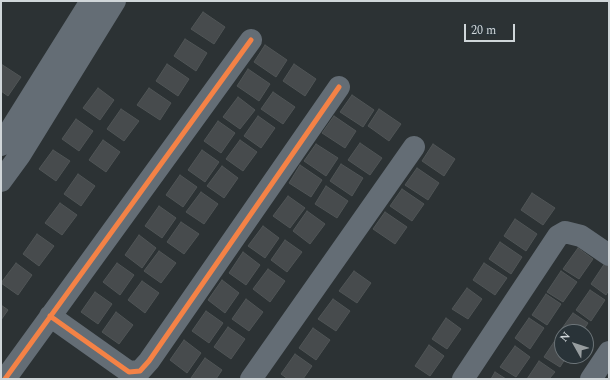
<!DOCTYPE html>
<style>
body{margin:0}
#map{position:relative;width:610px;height:380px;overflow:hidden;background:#2c3234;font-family:Spectral,serif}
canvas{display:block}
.frame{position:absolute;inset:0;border:2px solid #d0d6d9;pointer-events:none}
.north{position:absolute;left:554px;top:324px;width:40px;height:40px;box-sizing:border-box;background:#293338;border:1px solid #6c7478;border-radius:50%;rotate:309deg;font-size:11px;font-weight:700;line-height:16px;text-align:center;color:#d0d6d9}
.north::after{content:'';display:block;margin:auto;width:14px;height:18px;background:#979d9f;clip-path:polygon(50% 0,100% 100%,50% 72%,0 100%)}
.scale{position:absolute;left:464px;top:24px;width:51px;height:18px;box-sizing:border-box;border:2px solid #d0d6d9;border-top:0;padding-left:5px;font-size:12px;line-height:14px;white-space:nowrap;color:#d0d6d9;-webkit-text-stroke:3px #293338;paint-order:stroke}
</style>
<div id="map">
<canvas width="610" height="380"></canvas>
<div class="frame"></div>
<div class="north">N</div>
<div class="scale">20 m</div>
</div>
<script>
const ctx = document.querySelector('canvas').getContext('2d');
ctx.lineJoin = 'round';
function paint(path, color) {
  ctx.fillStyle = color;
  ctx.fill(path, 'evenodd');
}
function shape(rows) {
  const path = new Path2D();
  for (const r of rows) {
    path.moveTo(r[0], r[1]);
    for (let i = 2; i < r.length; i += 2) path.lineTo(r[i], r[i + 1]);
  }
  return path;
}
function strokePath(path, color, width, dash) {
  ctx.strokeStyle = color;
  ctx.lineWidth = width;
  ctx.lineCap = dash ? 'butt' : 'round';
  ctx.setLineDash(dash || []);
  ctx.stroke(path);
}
const building = shape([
 [203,12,225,27,214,44,191,29,203,12],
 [185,39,207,53,196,71,174,56,185,39],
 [265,45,287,60,276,77,254,62,265,45],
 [1,64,21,77,8,96,1,91,1,64],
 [167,64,189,79,178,96,156,81,167,64],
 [294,64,316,79,305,96,283,81,294,64],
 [248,69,270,84,259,101,237,86,248,69],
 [98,88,114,100,100,120,83,108,98,88],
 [149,88,171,103,160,120,137,105,149,88],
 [273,92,295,107,283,124,261,109,273,92],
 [352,95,374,110,363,127,340,112,352,95],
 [238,97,255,110,240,129,223,117,238,97],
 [121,109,139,121,124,141,107,129,121,109],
 [379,109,401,124,389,141,368,126,379,109],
 [258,116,275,128,261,148,244,136,258,116],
 [334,116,356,131,345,148,322,133,334,116],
 [76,119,93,131,79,151,62,139,76,119],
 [218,121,235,133,221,153,204,141,218,121],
 [103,140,120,152,106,172,89,160,103,140],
 [240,140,257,152,243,171,226,159,240,140],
 [360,143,382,158,370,175,348,160,360,143],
 [316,144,338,158,326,176,304,161,316,144],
 [433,144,455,159,444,176,422,161,433,144],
 [53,150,70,161,56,181,39,169,53,150],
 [202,150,219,162,205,182,188,170,202,150],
 [341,164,363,178,352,196,330,181,341,164],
 [300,165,322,180,311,197,289,183,300,165],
 [222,166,238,178,224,198,207,186,222,166],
 [417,168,439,183,428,200,405,185,417,168],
 [78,174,95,186,81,206,64,194,78,174],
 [180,175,197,187,183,207,166,195,180,175],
 [326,186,348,201,337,218,315,204,326,186],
 [402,189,424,204,412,221,390,206,402,189],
 [201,192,218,204,204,224,186,212,201,192],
 [532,193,555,208,543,225,521,210,532,193],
 [288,196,305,208,290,228,273,216,288,196],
 [60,203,77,215,62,235,45,223,60,203],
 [159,206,176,218,162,238,145,226,159,206],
 [307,211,325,224,310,244,293,231,307,211],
 [385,212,407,227,395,244,373,229,385,212],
 [515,219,537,234,526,251,504,236,515,219],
 [181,222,199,234,184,254,167,242,181,222],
 [263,226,279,238,265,258,248,246,263,226],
 [37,234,54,246,39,266,23,254,37,234],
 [139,235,156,248,142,268,125,255,139,235],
 [285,240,302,252,287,272,271,260,285,240],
 [500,242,522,257,511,274,489,259,500,242],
 [578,248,593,259,579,279,563,269,578,248],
 [159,251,176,263,161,283,144,271,159,251],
 [243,252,260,265,246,285,229,273,243,252],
 [16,263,32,275,18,295,1,283,16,263],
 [117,263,134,275,120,295,103,282,117,263],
 [484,263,507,278,495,295,473,280,484,263],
 [605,263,609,266,609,290,606,295,591,284,605,263],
 [268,269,285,281,270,302,253,289,268,269],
 [354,271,371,283,357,303,339,291,354,271],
 [561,271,577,282,563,302,547,292,561,271],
 [222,280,239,293,225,313,208,300,222,280],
 [142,281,159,293,145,313,128,300,142,281],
 [467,288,482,299,468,319,452,309,467,288],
 [590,290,605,300,591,321,576,310,590,290],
 [95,292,112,304,98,324,81,312,95,292],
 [546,294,561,304,547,325,532,315,546,294],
 [246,299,263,312,249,331,232,319,246,299],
 [333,299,350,311,336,331,318,319,333,299],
 [1,305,8,310,1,320,1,305],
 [206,311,223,323,209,343,192,331,206,311],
 [116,312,133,325,119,344,102,332,116,312],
 [573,313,588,323,582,332,562,332,562,336,558,334,573,313],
 [446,318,461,329,447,349,432,339,446,318],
 [529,318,544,328,530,349,515,338,529,318],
 [228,327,245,339,231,359,214,347,228,327],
 [313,328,330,340,316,360,299,348,313,328],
 [558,336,562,339,562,356,567,356,560,367,544,357,558,336],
 [184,340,201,353,187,373,170,360,184,340],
 [429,345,444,356,430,376,415,366,429,345],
 [515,346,530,357,516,377,500,367,515,346],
 [295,354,312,366,303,379,288,379,281,374,295,354],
 [205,358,222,370,216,379,193,379,191,378,205,358],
 [539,361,555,372,549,379,527,379,539,361],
 [495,372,506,379,491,379,495,372]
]);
const minor = shape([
 [1,145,91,1],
 [1,181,20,155,115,1],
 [50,316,129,372,140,371,149,361,339,87],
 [5,379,251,40],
 [251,379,414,147],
 [463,379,558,236,565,232,581,236,609,255],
 [591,379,609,352]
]);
const cycleway = shape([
 [50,316,129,372,140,371,149,361,339,87],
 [5,379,251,40]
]);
paint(building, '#474b4d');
strokePath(building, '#505556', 1);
strokePath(minor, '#646d75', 22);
strokePath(cycleway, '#f48246', 5);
</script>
